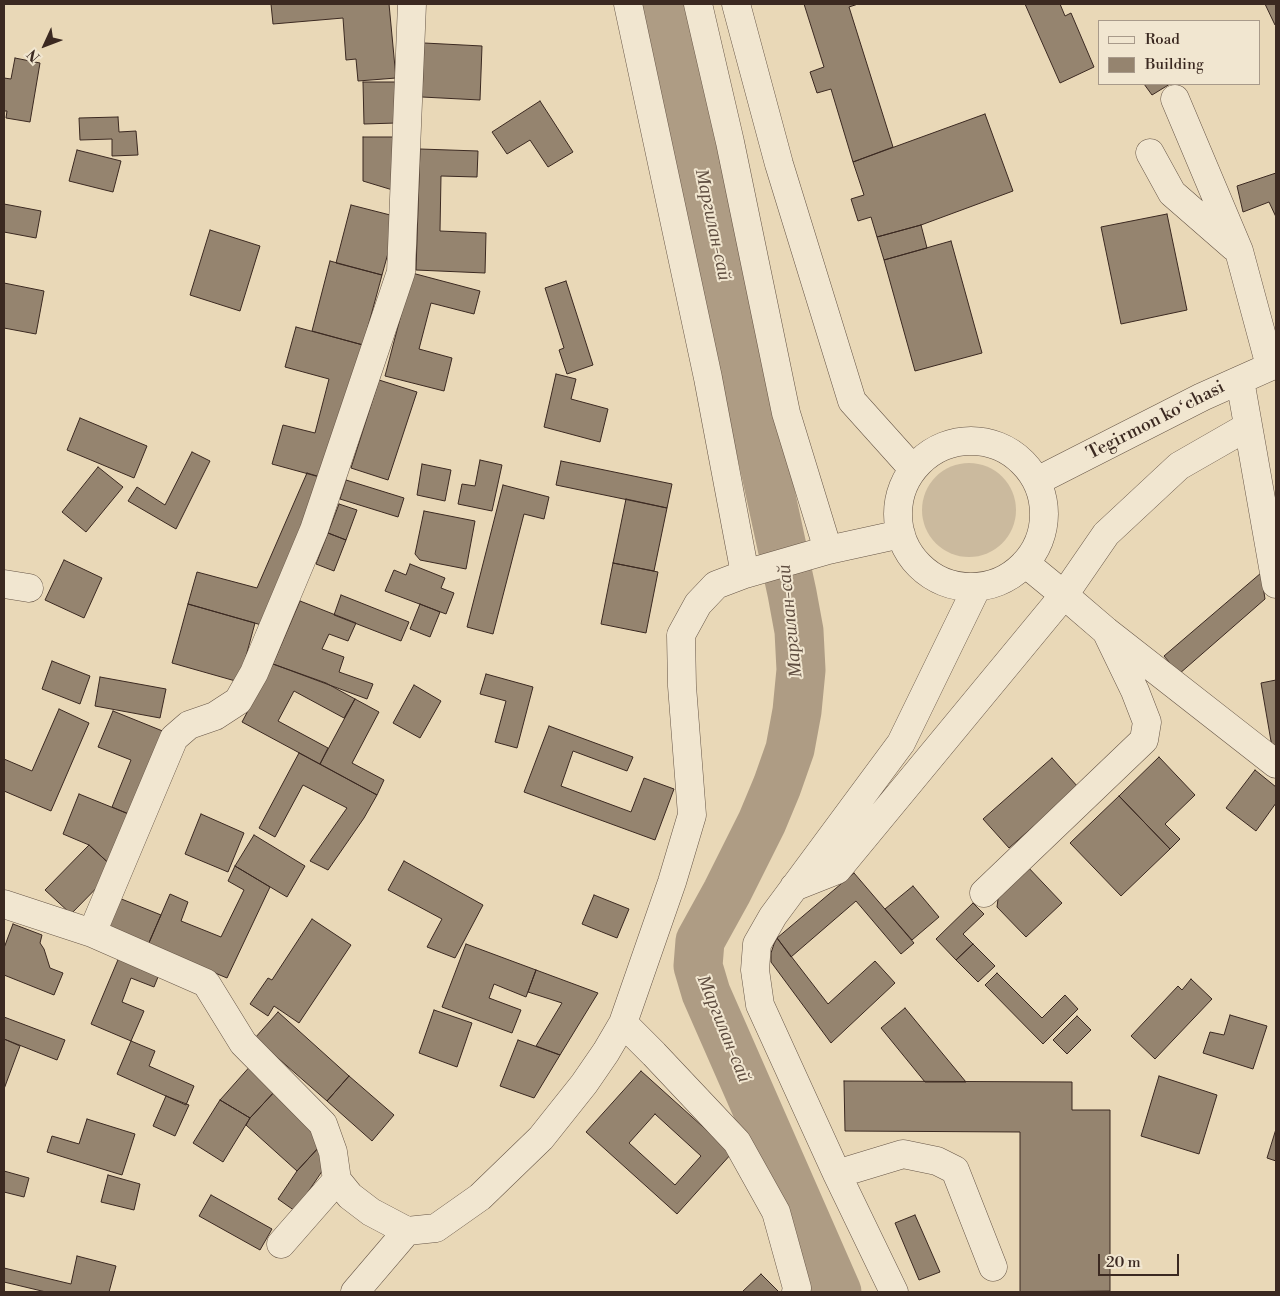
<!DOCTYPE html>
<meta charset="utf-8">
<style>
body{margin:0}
#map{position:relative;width:1280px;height:1296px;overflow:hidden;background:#e9d8b7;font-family:"Libre Bodoni",serif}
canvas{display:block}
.frame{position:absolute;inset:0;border:5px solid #3b2921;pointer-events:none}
.legend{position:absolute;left:1098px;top:20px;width:162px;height:65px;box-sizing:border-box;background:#f1e6d0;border:1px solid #a89a8a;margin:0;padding:6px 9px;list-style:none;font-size:15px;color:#3b2921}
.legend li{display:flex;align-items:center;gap:10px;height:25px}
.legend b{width:25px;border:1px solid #a89a8a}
.north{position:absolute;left:20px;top:20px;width:50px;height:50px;-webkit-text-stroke:4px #f1e6d0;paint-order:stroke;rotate:227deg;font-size:14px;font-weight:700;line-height:20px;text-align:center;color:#3b2921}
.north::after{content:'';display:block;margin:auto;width:18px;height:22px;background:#3b2921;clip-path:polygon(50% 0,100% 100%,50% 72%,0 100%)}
.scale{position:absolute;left:1098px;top:1254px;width:81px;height:22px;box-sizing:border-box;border:2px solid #3b2921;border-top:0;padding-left:6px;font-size:15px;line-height:18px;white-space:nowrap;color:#3b2921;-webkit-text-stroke:4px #f1e6d0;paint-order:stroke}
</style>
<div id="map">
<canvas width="1280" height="1296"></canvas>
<div class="frame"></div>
<ul class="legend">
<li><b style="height:6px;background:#f1e6d0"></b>Road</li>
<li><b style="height:14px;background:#95846f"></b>Building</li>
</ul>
<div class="north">N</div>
<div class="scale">20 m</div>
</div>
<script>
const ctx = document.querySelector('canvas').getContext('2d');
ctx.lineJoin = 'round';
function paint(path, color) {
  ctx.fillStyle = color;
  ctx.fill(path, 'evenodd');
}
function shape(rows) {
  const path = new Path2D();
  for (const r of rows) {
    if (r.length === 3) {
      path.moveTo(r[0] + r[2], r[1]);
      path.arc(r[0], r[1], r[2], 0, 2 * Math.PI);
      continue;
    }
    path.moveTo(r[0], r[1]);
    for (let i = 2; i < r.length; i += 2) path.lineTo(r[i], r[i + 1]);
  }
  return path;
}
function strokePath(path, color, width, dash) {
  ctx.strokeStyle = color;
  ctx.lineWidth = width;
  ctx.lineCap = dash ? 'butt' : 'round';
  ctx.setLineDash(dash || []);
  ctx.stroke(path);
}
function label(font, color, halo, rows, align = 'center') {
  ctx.font = font + ' "Libre Bodoni",serif';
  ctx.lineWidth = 4;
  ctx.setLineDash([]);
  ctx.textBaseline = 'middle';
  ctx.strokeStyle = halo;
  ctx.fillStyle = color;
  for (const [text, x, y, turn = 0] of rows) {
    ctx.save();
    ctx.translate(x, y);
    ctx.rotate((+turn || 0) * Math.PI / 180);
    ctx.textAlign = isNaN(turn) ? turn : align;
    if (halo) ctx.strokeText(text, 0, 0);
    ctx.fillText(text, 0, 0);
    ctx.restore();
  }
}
const green = shape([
 [969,510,47]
]);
const river = shape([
 [664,4,792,593,799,631,801,670,797,711,790,749,777,786,762,822,727,892,700,941,698,966,706,993,837,1292]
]);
const building = shape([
 [271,4,389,4,396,78,358,81,356,59,346,60,343,18,273,24,271,4],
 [804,4,858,4,849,7,893,147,853,162,831,89,817,93,810,72,824,67,804,4],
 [1025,4,1060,4,1065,16,1071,13,1094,67,1060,83,1025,4],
 [1265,4,1276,4,1276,24,1275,25,1265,4],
 [424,43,482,46,480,100,422,97,424,43],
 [15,58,40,63,30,122,6,118,7,111,4,111,4,78,11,79,15,58],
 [363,82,395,82,396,123,364,124,363,82],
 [1144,84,1170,84,1152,95,1144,84],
 [540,101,573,152,548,167,530,140,507,154,492,132,540,101],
 [985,114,1013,191,921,225,877,237,871,217,858,221,851,199,864,195,853,162,985,114],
 [118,117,119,132,136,131,138,155,112,156,112,139,80,140,79,118,118,117],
 [363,137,396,137,396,191,363,181,363,137],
 [420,149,478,151,477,177,441,176,440,231,486,233,485,273,416,270,420,149],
 [77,150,121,161,113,192,69,181,77,150],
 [1276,173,1276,217,1269,202,1243,212,1237,186,1276,173],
 [4,204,41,211,36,238,4,232,4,204],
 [351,205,398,217,382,275,336,263,351,205],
 [1167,214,1187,310,1121,324,1101,227,1167,214],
 [921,225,927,248,884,260,877,237,921,225],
 [210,230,260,246,240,311,190,295,210,230],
 [951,241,982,353,915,371,884,260,951,241],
 [330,261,382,275,363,345,312,331,330,261],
 [412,273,480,291,474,314,431,303,419,349,452,358,444,391,385,376,412,273],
 [566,281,593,365,567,374,559,350,564,348,545,288,566,281],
 [4,283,44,291,36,334,4,328,4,283],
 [296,327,363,345,327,479,272,464,283,425,315,433,329,379,285,367,296,327],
 [556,374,576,379,571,399,608,409,600,442,544,427,556,374],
 [379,380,417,392,388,480,351,468,379,380],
 [80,418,147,446,134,478,67,450,80,418],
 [192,452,210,461,176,529,128,501,137,487,165,505,192,452],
 [480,460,502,465,492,511,458,504,462,484,475,486,480,460],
 [561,461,672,484,667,508,556,485,561,461],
 [422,464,451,470,445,501,417,495,422,464],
 [98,467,123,487,86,532,62,512,98,467],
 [307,473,327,479,265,626,188,604,197,572,257,588,307,473],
 [346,480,404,498,398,517,340,499,346,480],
 [503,485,549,497,544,519,524,514,493,634,467,627,503,485],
 [626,499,667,508,654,571,613,563,626,499],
 [339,504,357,510,346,540,328,533,339,504],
 [424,511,475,521,466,569,420,560,415,554,424,511],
 [328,533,346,540,334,571,316,564,328,533],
 [64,560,102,578,84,618,45,600,64,560],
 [613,563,658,572,646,633,601,624,613,563],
 [410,564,445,578,441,588,454,593,446,614,385,591,394,570,406,575,410,564],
 [1261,573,1265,599,1179,674,1164,656,1261,573],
 [341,595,409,622,401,641,334,615,341,595],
 [300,601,356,623,348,641,329,634,322,649,344,657,339,672,373,684,367,699,273,664,300,601],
 [188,604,255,623,239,682,172,663,188,604],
 [420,604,440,612,430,637,410,629,420,604],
 [52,661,90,676,80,704,42,689,52,661],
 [273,664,326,683,355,699,344,718,294,691,278,721,328,748,320,764,242,722,273,664],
 [486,674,533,687,517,748,495,742,506,701,480,694,486,674],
 [100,677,166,689,160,718,95,706,100,677],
 [1276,680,1276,749,1272,747,1261,683,1276,680],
 [414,685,441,701,420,738,393,723,414,685],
 [355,699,379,712,352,763,384,780,377,795,320,764,355,699],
 [59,709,89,723,51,811,4,791,4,759,32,771,59,709],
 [113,711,170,734,136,817,112,807,131,760,98,747,113,711],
 [549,726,633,757,627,771,573,751,561,786,631,812,644,778,674,789,655,840,524,792,549,726],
 [299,753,377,795,364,818,328,870,310,861,347,808,303,785,275,837,259,828,299,753],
 [1159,757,1195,795,1165,824,1180,839,1170,849,1119,796,1159,757],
 [1052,758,1078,787,1009,848,983,819,1052,758],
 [1255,770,1276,787,1276,803,1256,831,1226,808,1255,770],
 [79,794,136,817,115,869,89,845,63,834,79,794],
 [1119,796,1170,849,1121,896,1070,843,1119,796],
 [201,814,244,833,228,872,185,854,201,814],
 [254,835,305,866,287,897,235,866,254,835],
 [89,845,115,869,71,914,45,890,89,845],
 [404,861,483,905,455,958,427,947,442,919,388,890,404,861],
 [1026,865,1062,903,1026,937,997,907,999,891,1026,865],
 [235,866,270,887,227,978,148,945,170,894,188,902,181,921,221,937,244,890,228,881,235,866],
 [854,873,914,943,901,954,856,901,791,957,777,938,854,873],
 [913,886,939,917,912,940,885,909,913,886],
 [594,895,629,909,617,938,582,924,594,895],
 [119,898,161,915,148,945,107,927,119,898],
 [973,903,984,914,963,934,973,944,956,960,936,939,973,903],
 [312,919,351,945,299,1023,274,1006,268,1016,250,1004,268,978,272,980,312,919],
 [13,924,42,935,40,943,44,949,50,968,63,973,54,995,4,975,4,948,13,924],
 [777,938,828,1004,875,961,895,983,831,1043,771,962,771,953,774,944,777,938],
 [466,944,536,970,526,997,494,984,489,998,521,1010,512,1033,442,1007,466,944],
 [973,944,995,966,978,982,956,960,973,944],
 [120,955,160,972,154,987,131,978,122,1002,144,1011,131,1041,91,1024,120,955],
 [536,970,598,993,560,1055,536,1046,562,1003,528,992,536,970],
 [997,973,1042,1018,1065,995,1078,1009,1043,1044,985,985,997,973],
 [1191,979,1212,999,1155,1059,1131,1036,1178,986,1182,990,1191,979],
 [905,1008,966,1082,925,1082,881,1028,905,1008],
 [434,1010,472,1023,457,1067,419,1053,434,1010],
 [278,1012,349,1076,327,1101,255,1038,278,1012],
 [1230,1015,1267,1026,1253,1069,1203,1053,1210,1032,1224,1035,1230,1015],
 [1077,1016,1091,1030,1067,1054,1053,1040,1077,1016],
 [4,1017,65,1040,57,1060,4,1039,4,1017],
 [4,1039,20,1046,4,1089,4,1039],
 [518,1040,560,1055,534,1098,500,1086,518,1040],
 [131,1041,155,1051,149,1066,194,1086,186,1105,117,1074,131,1041],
 [253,1063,276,1090,250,1118,220,1100,253,1063],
 [641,1071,732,1153,677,1214,586,1132,641,1071],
 [655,1114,701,1156,675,1185,629,1143,655,1114],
 [349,1076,394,1115,372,1141,327,1101,349,1076],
 [1159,1076,1217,1095,1199,1154,1141,1136,1159,1076],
 [844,1081,1072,1082,1072,1110,1110,1110,1110,1291,1020,1292,1020,1132,845,1131,844,1081],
 [276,1090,313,1124,320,1146,297,1171,246,1125,250,1118,276,1090],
 [166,1096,189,1105,175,1136,153,1126,166,1096],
 [220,1100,250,1118,223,1162,193,1143,220,1100],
 [87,1119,135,1134,122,1175,47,1152,52,1136,79,1144,87,1119],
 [1276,1129,1276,1161,1267,1158,1276,1129],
 [320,1146,325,1167,295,1211,278,1199,297,1171,320,1146],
 [4,1171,29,1178,24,1197,4,1192,4,1171],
 [108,1175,140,1184,134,1210,101,1202,108,1175],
 [211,1195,272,1229,260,1250,199,1216,211,1195],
 [915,1215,940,1272,919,1280,895,1223,915,1215],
 [77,1256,116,1266,109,1292,46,1292,4,1282,4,1268,71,1284,77,1256],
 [761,1274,778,1291,776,1292,742,1292,761,1274]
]);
const minor = shape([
 [628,4,708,378,745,574],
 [698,4,730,142,786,413,828,550],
 [736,4,779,164,852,401,913,469],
 [1175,99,1239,251,1270,366],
 [1150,153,1172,193,1234,247],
 [1240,380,1276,584],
 [971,514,73],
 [1037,481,1202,397,1276,364],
 [1025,563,1064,595,1106,631,1276,764],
 [4,584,29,588],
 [794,887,837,870,1064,595,1106,534,1179,466,1247,427],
 [984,893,1144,740,1147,722,1135,691,1106,631],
 [4,904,92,933,206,983,243,1043,323,1124,333,1152,337,1180,350,1196,371,1212,407,1231,436,1228,480,1197,541,1138,584,1084,606,1052,623,1023,672,882,692,815,682,686,681,635,698,604,716,585,745,574,828,550,901,534],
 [92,933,174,738,189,725,215,716,238,701,254,673,314,530,401,272,412,4],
 [623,1023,654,1054,737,1142,776,1212,797,1288,796,1292],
 [837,1174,903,1154,937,1161,955,1170,993,1267],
 [281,1244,337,1180],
 [355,1292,407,1231],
 [894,1292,837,1174,760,1005,755,970,757,944,773,916,901,743,977,587]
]);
const streetNames = [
 ["Tegirmon koʻchasi",1156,421,-27]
];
const waterNames = [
 ["Маргилан-сай",712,225,78],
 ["Маргилан-сай",791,621,-96],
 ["Маргилан-сай",723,1029,68]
];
paint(green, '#cbba9e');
strokePath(river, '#ae9c84', 49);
paint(building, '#95846f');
strokePath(building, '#3b2921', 1);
strokePath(minor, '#665546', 29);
strokePath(minor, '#f1e6d0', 28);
label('18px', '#3b2921', '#f1e6d0', streetNames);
label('italic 19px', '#5e4c3f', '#f1e6d0', waterNames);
</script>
